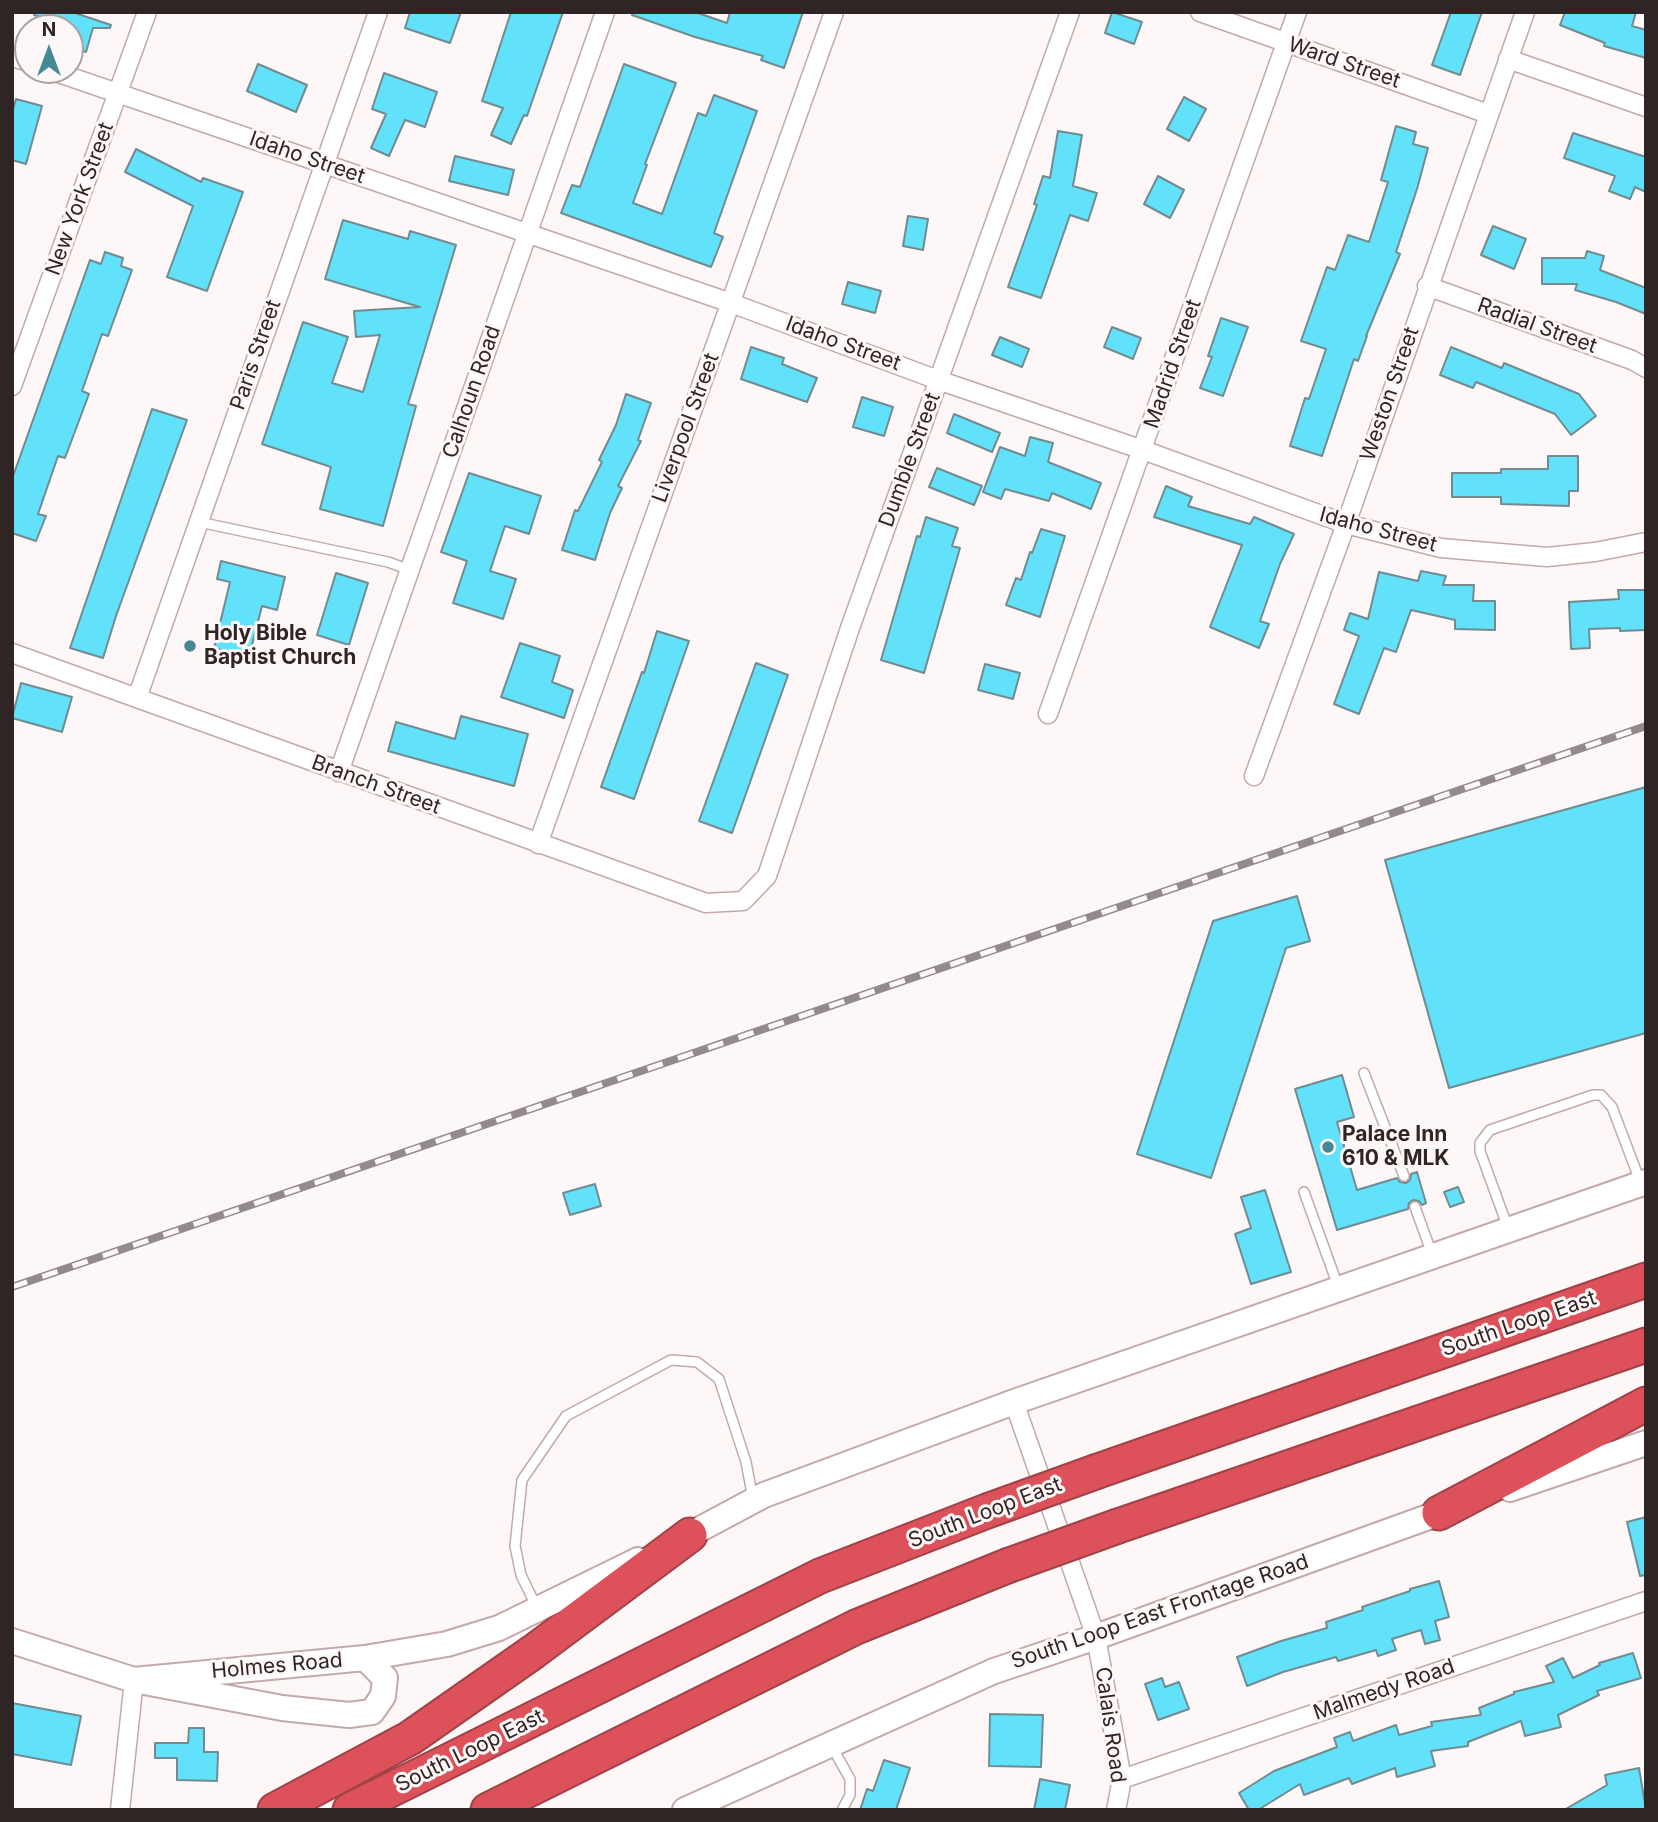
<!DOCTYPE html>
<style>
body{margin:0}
#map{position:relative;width:1658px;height:1822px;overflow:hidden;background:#fdf7f7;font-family:Inter,sans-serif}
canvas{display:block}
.frame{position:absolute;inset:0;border:14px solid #2f2525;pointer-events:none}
.north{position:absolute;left:14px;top:14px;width:70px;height:70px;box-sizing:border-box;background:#fdf7f7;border:2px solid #aba3a3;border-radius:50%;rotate:0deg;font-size:19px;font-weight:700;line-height:28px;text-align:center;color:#2f2525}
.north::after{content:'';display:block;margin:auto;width:24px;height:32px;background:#458997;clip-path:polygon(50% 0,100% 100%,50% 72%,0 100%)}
</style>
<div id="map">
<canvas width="1658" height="1822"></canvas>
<div class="frame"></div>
<div class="north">N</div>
</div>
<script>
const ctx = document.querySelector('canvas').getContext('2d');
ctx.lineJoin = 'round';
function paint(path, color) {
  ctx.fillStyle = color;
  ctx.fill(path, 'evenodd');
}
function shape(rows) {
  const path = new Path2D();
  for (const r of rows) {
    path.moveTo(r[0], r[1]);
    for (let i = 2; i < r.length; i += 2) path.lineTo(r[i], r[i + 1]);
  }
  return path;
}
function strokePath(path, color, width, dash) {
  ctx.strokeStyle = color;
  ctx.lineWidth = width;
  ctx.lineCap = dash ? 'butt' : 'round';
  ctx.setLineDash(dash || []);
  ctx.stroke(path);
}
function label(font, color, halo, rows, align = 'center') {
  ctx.font = font + ' Inter,sans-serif';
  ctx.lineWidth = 6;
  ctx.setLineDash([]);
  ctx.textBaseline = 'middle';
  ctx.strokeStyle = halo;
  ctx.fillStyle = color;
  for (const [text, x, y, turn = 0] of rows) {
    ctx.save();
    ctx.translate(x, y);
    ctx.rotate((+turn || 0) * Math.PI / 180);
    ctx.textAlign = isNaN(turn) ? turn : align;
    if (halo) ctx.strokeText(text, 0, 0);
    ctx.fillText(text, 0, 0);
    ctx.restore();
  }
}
const building = shape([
 [35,12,72,12,111,25,110,28,93,28,86,52,70,47,70,28,63,28,64,25,34,15,35,12],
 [410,12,461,12,450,43,405,28,410,12],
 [511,12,563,12,527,116,524,115,511,144,491,135,503,108,482,101,511,12],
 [632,12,695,12,727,23,730,12,803,12,784,68,761,60,763,56,695,37,632,15,632,12],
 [1112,12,1142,22,1134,44,1105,33,1112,12],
 [1451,12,1482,12,1460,75,1432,65,1451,12],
 [1565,12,1636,12,1632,26,1646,30,1646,58,1604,46,1605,43,1560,25,1565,12],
 [258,64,307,85,296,112,247,91,258,64],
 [624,64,676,83,645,164,647,165,633,203,662,214,698,113,706,116,714,95,757,111,714,233,723,237,711,267,561,213,572,185,580,187,624,64],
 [384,73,437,92,425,127,405,120,389,156,371,148,386,114,372,109,384,73],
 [1184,97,1206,109,1189,141,1167,129,1184,97],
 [16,99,42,106,26,164,12,160,12,113,16,99],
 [1396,126,1416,132,1413,144,1428,148,1417,189,1396,252,1400,254,1366,336,1367,336,1358,361,1354,359,1322,456,1290,446,1305,398,1309,399,1326,349,1301,341,1327,267,1335,270,1348,235,1369,242,1388,182,1381,180,1396,126],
 [1058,131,1082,135,1073,186,1097,193,1088,221,1070,215,1041,298,1008,287,1037,205,1034,204,1043,176,1050,178,1058,131],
 [1573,133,1646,157,1646,192,1635,187,1630,199,1609,191,1615,176,1564,158,1573,133],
 [136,149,201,182,203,178,243,192,207,291,167,277,193,206,125,172,136,149],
 [455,156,514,170,508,195,449,181,455,156],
 [1158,176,1184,190,1170,218,1144,204,1158,176],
 [908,216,928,219,923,250,903,246,908,216],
 [343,220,408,239,410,231,456,245,408,404,416,406,383,526,320,509,331,467,262,444,303,322,348,337,332,383,363,392,380,335,356,337,354,311,420,307,325,279,343,220],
 [1493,226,1526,239,1514,269,1481,255,1493,226],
 [1587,251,1604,256,1600,270,1646,288,1646,314,1616,302,1575,290,1577,284,1542,284,1542,258,1585,258,1587,251],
 [105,252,123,258,121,266,132,270,108,336,102,334,82,391,89,394,65,458,58,456,38,514,46,516,36,541,12,533,12,479,90,260,101,264,105,252],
 [848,282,881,291,875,313,842,304,848,282],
 [1221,318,1248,327,1223,396,1200,388,1212,357,1208,356,1221,318],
 [1112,327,1141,338,1133,359,1104,347,1112,327],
 [1000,337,1029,349,1022,367,992,355,1000,337],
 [751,347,784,358,782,364,817,378,807,402,741,379,751,347],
 [1451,347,1502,368,1504,363,1579,394,1596,416,1571,435,1555,414,1476,382,1473,388,1440,375,1451,347],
 [626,394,651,403,638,440,641,441,618,486,622,488,610,513,595,560,562,550,575,510,578,511,602,462,599,460,616,425,626,394],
 [862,397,893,407,884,436,853,427,862,397],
 [152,409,187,420,116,616,103,658,70,648,152,409],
 [954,414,1000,433,992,452,947,433,954,414],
 [1030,437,1053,443,1048,462,1101,483,1091,509,1052,493,1049,501,1005,489,1001,499,983,492,1000,447,1025,456,1030,437],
 [1548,456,1578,456,1578,491,1569,491,1569,506,1501,504,1501,497,1452,497,1452,473,1501,473,1501,469,1548,469,1548,456],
 [937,468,982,486,974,505,929,487,937,468],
 [469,473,541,496,529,534,505,526,490,571,516,579,503,619,453,603,467,561,441,552,469,473],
 [1166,486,1192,497,1188,506,1250,524,1254,517,1294,534,1280,564,1260,621,1269,624,1259,648,1210,627,1242,545,1154,517,1166,486],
 [926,517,958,528,952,546,960,548,924,673,881,660,917,536,920,537,926,517],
 [1041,529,1065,536,1040,617,1006,605,1016,578,1021,580,1030,552,1032,553,1041,529],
 [221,561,285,577,277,610,262,606,249,657,214,648,230,582,217,579,221,561],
 [1421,571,1446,576,1443,585,1474,585,1473,601,1495,601,1495,630,1455,629,1455,620,1411,610,1396,652,1384,648,1359,714,1334,704,1359,636,1344,630,1350,613,1368,619,1379,572,1418,581,1421,571],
 [336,573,368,583,349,645,317,635,336,573],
 [1618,590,1646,590,1646,630,1620,631,1620,628,1589,629,1590,648,1571,649,1569,602,1619,599,1618,590],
 [657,631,689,641,634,799,601,787,642,672,644,673,657,631],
 [520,643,560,656,552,682,573,690,564,718,501,697,520,643],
 [756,663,788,675,732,833,699,821,756,663],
 [985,664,1020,673,1013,699,978,690,985,664],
 [21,683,72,697,62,732,12,718,21,683],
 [461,716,528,734,514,786,388,751,396,722,455,739,461,716],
 [1646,787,1646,1033,1449,1088,1385,860,1646,787],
 [1297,896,1310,941,1286,948,1211,1178,1137,1154,1213,921,1297,896],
 [1342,1075,1354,1117,1337,1122,1357,1190,1397,1178,1400,1182,1406,1183,1410,1180,1411,1174,1417,1172,1426,1203,1422,1205,1419,1201,1413,1200,1409,1203,1408,1209,1337,1230,1295,1089,1342,1075],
 [595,1184,601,1206,570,1215,563,1193,595,1184],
 [1458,1187,1464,1202,1450,1207,1444,1192,1458,1187],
 [1265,1190,1291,1272,1251,1284,1235,1234,1251,1228,1241,1197,1265,1190],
 [1646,1517,1646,1575,1640,1576,1627,1522,1646,1517],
 [1439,1581,1449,1617,1435,1621,1440,1640,1425,1644,1421,1630,1392,1639,1396,1650,1378,1656,1376,1650,1338,1661,1336,1657,1283,1672,1247,1686,1237,1657,1281,1641,1327,1628,1326,1622,1363,1610,1362,1607,1410,1591,1410,1589,1439,1581],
 [1633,1653,1641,1678,1597,1691,1599,1695,1558,1715,1561,1727,1525,1736,1521,1721,1468,1742,1468,1746,1431,1751,1435,1766,1397,1777,1395,1768,1352,1784,1349,1778,1304,1795,1300,1784,1258,1810,1249,1810,1239,1793,1274,1771,1337,1747,1334,1738,1350,1732,1353,1741,1396,1725,1399,1735,1432,1726,1431,1722,1481,1715,1479,1708,1514,1694,1514,1692,1554,1682,1546,1666,1563,1658,1573,1678,1600,1665,1599,1663,1633,1653],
 [1162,1678,1165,1687,1179,1682,1189,1709,1158,1720,1145,1684,1162,1678],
 [12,1703,81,1716,71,1765,12,1754,12,1703],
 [990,1714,1043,1715,1041,1767,989,1766,990,1714],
 [189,1728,204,1728,204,1752,218,1752,217,1781,177,1780,177,1758,155,1758,155,1743,188,1743,189,1728],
 [884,1760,910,1768,896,1810,860,1810,867,1789,873,1791,884,1760],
 [1639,1768,1646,1810,1564,1810,1607,1785,1605,1775,1639,1768],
 [1040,1779,1070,1785,1065,1810,1034,1810,1040,1779]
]);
const service = shape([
 [199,522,388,562,410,570],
 [1364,1073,1404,1176],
 [1304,1192,1338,1286],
 [1415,1207,1432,1254],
 [1508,1228,1480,1151,1480,1143,1490,1130,1593,1095,1601,1095,1612,1107,1640,1181],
 [537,1608,521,1575,515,1546,522,1480,566,1416,671,1360,697,1362,719,1379,746,1462,753,1499],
 [831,1745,850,1779,850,1795,842,1810]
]);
const minor = shape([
 [1200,12,1488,114],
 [12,57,28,62],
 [1508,59,1646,107],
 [50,70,731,303,938,380,1143,450,1346,524,1441,548,1547,557,1595,552,1646,542],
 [1427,286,1632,360,1646,368],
 [12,386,147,12],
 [12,653,706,903,743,901,767,876,850,628,1070,12],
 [137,698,378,12],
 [1048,714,1297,12],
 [339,772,605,12],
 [1254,776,1346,524,1525,12],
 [538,844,834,12],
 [1014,1402,1096,1637,1122,1779,1116,1810],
 [1122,1779,1646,1601],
 [120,1810,134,1680]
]);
const secondary = shape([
 [1510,1489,1646,1443],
 [674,1543,764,1495,1014,1402,1646,1182],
 [12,1641,134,1680,282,1708,349,1715,372,1712,383,1696,385,1678,365,1658],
 [134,1680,365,1658,447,1644,499,1628,638,1560],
 [685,1810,994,1671,1096,1637,1456,1507]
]);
const motorway = shape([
 [1098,1471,1646,1280],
 [1439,1513,1646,1404],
 [1118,1526,1646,1345],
 [275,1810,410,1738,533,1652,690,1535],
 [350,1810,820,1576,987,1511],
 [488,1810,856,1627,1007,1566]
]);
const rail = shape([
 [12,1287,1646,726]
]);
const motorwayBridge = shape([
 [987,1511,1098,1471],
 [1007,1566,1118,1526]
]);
const markers = [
 [190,646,7,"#458997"],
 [1328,1147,7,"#458997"]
];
const streetNames = [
 ["Ward Street",1344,63,19],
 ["Idaho Street",307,158,19],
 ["New York Street",80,199,-70],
 ["Radial Street",1537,326,20],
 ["Idaho Street",843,344,20],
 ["Paris Street",256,355,-71],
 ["Madrid Street",1173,364,-71],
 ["Calhoun Road",472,392,-71],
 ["Weston Street",1390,394,-71],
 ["Liverpool Street",686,428,-70],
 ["Dumble Street",910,460,-70],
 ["Idaho Street",1378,530,15],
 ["Branch Street",376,785,20],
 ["South Loop East",1519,1324,-19],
 ["South Loop East",985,1513,-21],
 ["South Loop East Frontage Road",1160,1612,-19],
 ["Holmes Road",277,1666,-5],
 ["Malmedy Road",1384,1690,-19],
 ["Calais Road",1110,1725,82],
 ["South Loop East",470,1751,-26]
];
const poiNames = [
 ["Holy Bible",204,634],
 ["Baptist Church",204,658],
 ["Palace Inn",1342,1135],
 ["610 & MLK",1342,1159]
];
paint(building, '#62e1fa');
strokePath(building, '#728b91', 2);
strokePath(service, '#c3a9a9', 12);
strokePath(minor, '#c3a9a9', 21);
strokePath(secondary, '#c3a9a9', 28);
strokePath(motorway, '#a04248', 37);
strokePath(service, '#fff', 9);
strokePath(minor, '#fff', 18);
strokePath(secondary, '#fff', 24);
strokePath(motorway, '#dd515b', 33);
strokePath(rail, '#938b8b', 8);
strokePath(rail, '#fdf7f7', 5, [16]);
strokePath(motorwayBridge, '#a04248', 37, []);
strokePath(motorwayBridge, '#dd515b', 33);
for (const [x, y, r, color] of markers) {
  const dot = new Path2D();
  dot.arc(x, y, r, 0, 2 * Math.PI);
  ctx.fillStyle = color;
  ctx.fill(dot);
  strokePath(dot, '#fdf7f7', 2.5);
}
label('21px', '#2f2525', '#fdf7f7', streetNames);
label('bold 21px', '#2f2525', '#fdf7f7', poiNames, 'left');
</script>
